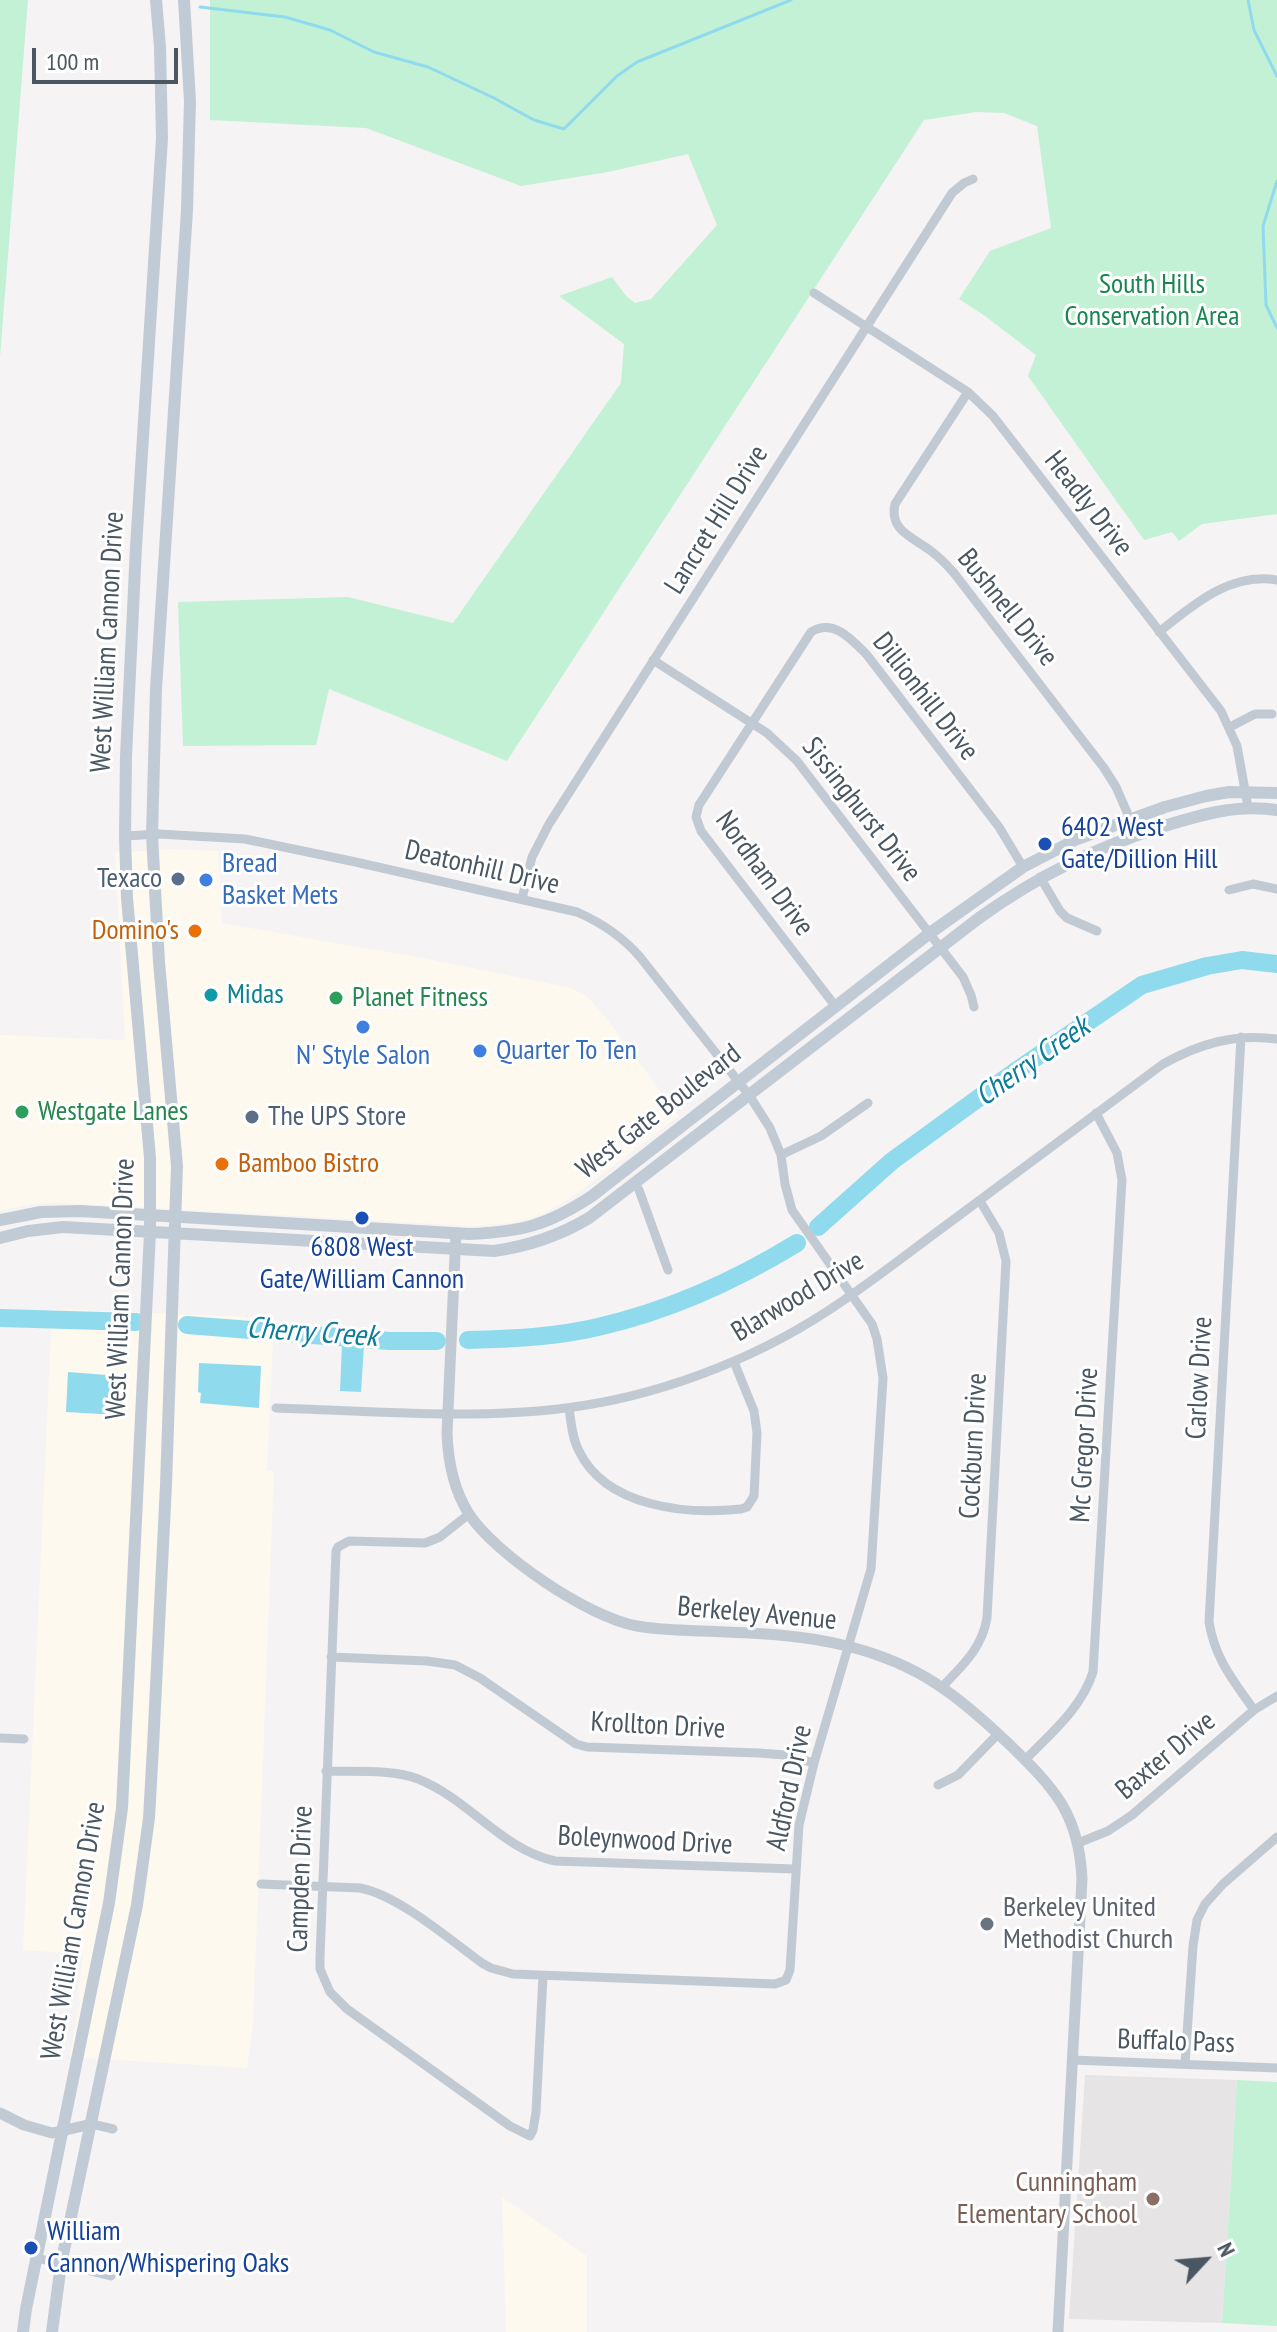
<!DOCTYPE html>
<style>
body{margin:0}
#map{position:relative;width:1277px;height:2332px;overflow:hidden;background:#f5f3f3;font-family:"PT Sans Narrow",sans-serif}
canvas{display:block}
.north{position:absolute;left:1165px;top:2220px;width:80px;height:80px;-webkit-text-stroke:6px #fff;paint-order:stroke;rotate:64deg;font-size:22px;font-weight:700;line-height:32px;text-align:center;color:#4a5661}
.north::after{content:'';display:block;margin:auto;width:28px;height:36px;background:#4a5661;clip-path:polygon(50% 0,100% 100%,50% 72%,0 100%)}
.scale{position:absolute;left:32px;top:48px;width:146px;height:36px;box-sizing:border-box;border:4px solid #4a5661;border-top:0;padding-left:10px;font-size:24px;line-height:28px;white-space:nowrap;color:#4a5661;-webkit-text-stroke:6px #fff;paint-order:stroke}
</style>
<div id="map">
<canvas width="1277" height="2332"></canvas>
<div class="north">N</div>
<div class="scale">100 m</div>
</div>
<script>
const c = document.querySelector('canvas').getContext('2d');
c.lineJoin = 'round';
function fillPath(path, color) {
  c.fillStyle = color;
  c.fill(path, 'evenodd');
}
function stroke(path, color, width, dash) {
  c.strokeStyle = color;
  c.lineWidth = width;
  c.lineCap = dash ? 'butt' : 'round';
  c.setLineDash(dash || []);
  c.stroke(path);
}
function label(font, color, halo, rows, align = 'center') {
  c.font = font + ' "PT Sans Narrow",sans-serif';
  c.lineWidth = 6;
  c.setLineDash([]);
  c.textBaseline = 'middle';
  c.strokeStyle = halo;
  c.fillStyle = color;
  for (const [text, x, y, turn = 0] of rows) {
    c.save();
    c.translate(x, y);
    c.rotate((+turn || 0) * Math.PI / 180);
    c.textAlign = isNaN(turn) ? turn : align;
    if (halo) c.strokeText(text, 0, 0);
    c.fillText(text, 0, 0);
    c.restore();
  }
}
const commercial = new Path2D(`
 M 169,849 L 218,851 L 222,923 L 433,960 L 571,988 L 588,997 L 606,1018 L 679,1116 L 569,1199 L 541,1215 L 512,1223 L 470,1226 L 62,1203 L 32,1204 L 0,1211 L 0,1035 L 125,1040 L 115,853 Z
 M 52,1309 L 274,1318 L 267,1470 L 274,1471 L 253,2024 L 247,2068 L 69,2057 L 80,2003 L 78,1994 L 83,1954 L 23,1950 Z
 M 502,2197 L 587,2256 L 587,2332 L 506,2332 Z`);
const education = new Path2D(`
 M 1085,2075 L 1237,2080 L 1222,2323 L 1069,2319 Z`);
const green = new Path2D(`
 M 0,0 L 28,0 L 0,357 Z
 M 210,0 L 1277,0 L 1277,514 L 1202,524 L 1179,541 L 1172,532 L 1144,540 L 1028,376 L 1036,355 L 985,316 L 959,299 L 990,251 L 1051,228 L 1037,126 L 1004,113 L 976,112 L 924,120 L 507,761 L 329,689 L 316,745 L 183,746 L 178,602 L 348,597 L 453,623 L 621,383 L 624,344 L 559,296 L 612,277 L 626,296 L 635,303 L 651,299 L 717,225 L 688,154 L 608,172 L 521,186 L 366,128 L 210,120 Z
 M 1237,2080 L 1277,2082 L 1277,2326 L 1222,2323 Z`);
const water = new Path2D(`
 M 342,1344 L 364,1345 L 361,1392 L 340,1391 Z
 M 199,1363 L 261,1366 L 259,1408 L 200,1403 L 201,1393 L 198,1392 Z
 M 68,1372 L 120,1376 L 118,1415 L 66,1412 Z`);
const stream = new Path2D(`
 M 1248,0 L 1254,30 L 1277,76
 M 200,7 L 285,17 L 330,30 L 374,52 L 428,67 L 494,98 L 534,120 L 564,129 L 617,76 L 637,62 L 791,0
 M 1277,181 L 1263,226 L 1266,305 L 1277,328`);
const river = new Path2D(`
 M 818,1227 L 892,1161 L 1013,1073 L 1142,985 L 1207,966 L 1242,960 L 1277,964
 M 0,1318 L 136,1322
 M 187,1325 L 389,1341 L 437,1341
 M 468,1340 C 511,1339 556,1337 598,1327 C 668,1311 735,1281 797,1243`);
const minor = new Path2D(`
 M 814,293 L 968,392 L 993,416 L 1221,711 L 1237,746 L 1248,807
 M 968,392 L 895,504 C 889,531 913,537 931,551 C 939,557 947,565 954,573 L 1104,768 L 1116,787 L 1130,819
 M 1159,632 C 1193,605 1230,572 1277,580
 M 653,660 L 767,733 L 797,761 L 963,977 L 971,995 L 974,1007
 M 1230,727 L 1255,714 L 1272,714
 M 125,836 L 159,834 L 245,839 L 351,861 L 577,912 C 602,923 622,936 640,957 L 749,1095 L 770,1128 L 781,1155 L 785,1184 L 792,1210 L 872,1324 L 877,1339 L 883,1378 L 871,1569 L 814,1763 L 799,1825 L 790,1970 L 786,1980 L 775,1984 L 513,1974 L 491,1968 L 482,1963 C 449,1939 398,1895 360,1888 L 261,1884
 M 1040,877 L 1060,911 L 1067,918 L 1097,931
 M 1229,890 L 1253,884 L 1277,889
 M 522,899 L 532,857 L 549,824 L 952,193 L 964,183 L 973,179
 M 836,1007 L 701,831 L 696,817 L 699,805 L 811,632 C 834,618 852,640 867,655 L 999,827 L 1023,867
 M 1241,1037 L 1209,1622 C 1215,1659 1233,1680 1254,1710
 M 781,1155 L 821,1136 L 868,1103
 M 635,1184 L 639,1190 L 668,1270
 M 276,1408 C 372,1411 471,1420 566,1408 C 655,1397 751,1361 826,1312 C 868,1285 908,1253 949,1223 C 1020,1171 1091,1117 1163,1064 C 1199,1044 1235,1033 1277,1039
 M 569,1408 C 571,1422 572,1438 579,1451 C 606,1507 686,1515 741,1509 L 747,1507 L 754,1496 L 757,1433 L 754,1411 L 734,1362
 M 469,1514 L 440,1537 L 425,1543 L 349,1541 L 338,1547 L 336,1551 L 320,1957 L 320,1969 L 330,1992 L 347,2009 L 510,2126 L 530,2136 L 533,2130 L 536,2112 L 543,1976
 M 331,1657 L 427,1661 L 455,1665 L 480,1678 L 576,1744 L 587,1747 L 759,1753 L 785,1755 L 814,1763
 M 943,1686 C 963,1665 982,1648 987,1618 L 1006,1261 L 999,1233 L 980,1201
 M 0,1738 L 24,1739
 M 1025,1760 C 1051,1733 1081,1709 1093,1672 L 1122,1180 L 1117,1153 L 1096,1113
 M 326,1771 C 353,1772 393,1769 418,1779 C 469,1799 501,1849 555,1861 L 795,1869
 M 938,1785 L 958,1775 L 998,1734
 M 1078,1843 L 1108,1831 L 1132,1815 L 1254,1710 L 1277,1696
 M 1072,2060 L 1277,2068
 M 1185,2064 L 1193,1946 L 1197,1920 L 1205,1904 L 1223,1884 L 1277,1837
 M 92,2124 L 113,2129
 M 37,2258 L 111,2276`);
const tertiary = new Path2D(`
 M 456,1233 L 447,1433 C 448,1461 453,1489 469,1514 C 495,1554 589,1618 637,1626 C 659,1630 681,1630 703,1631 C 752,1633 800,1634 847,1646 C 919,1664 958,1695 1010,1745 C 1055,1789 1079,1814 1082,1879 L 1058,2332
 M 0,2113 L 24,2125 L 52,2133 L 92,2124`);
const secondary = new Path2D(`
 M 0,1220 L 41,1212 L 80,1211 L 469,1234 C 522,1232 548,1225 592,1196 L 930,933 L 1023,867 L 1077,839 L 1165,807 L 1206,796 L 1229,792 L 1277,793
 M 0,1238 L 28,1231 L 63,1227 L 494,1251 C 529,1246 559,1236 589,1218 L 979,918 C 1038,876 1092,849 1161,827 C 1200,815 1236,804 1277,810
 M 23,2332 L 26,2309 L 109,1903 L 122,1808 L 150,1232 L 150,1158 L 127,898 L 125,836 L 126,756 L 136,547 L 162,138 L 160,47 L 156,0
 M 52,2332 L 61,2264 L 137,1905 L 149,1818 L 153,1747 L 166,1485 L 177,1166 L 159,962 L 152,835 L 156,689 L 187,210 L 190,101 L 184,0`);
const markers = [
 [1045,844,8,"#1a4fb4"],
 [178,879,8,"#5c6f8a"],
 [206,880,8,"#3f7fe0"],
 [195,931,8,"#e8710a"],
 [211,995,8,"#0f9aa8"],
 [336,998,8,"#2e9e5b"],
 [363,1027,8,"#3f7fe0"],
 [480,1051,8,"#3f7fe0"],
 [22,1112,8,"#2e9e5b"],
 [252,1117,8,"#5c6f8a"],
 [222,1164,8,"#e8710a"],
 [362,1218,8,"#1a4fb4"],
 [987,1924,8,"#6b7280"],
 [1153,2199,8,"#8d6e63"],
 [31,2248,8,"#1a4fb4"]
];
const parkNames = [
 ["South Hills",1152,285],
 ["Conservation Area",1152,317]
];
const streetNames = [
 ["Headly Drive",1088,504,52],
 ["Lancret Hill Drive",717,520,-58],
 ["Bushnell Drive",1007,608,51],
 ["West William Cannon Drive",108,642,-87],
 ["Dillionhill Drive",925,697,52],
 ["Sissinghurst Drive",861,810,52],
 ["Deatonhill Drive",482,868,13],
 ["Nordham Drive",764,874,54],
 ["West Gate Boulevard",659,1112,-38],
 ["West William Cannon Drive",121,1289,-88],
 ["Blarwood Drive",798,1297,-31],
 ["Carlow Drive",1200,1378,-87],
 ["Mc Gregor Drive",1085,1445,-87],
 ["Cockburn Drive",974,1446,-87],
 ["Berkeley Avenue",757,1614,5],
 ["Krollton Drive",658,1726,3],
 ["Baxter Drive",1166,1756,-40],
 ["Aldford Drive",790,1788,-78],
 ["Boleynwood Drive",645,1841,3],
 ["Campden Drive",301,1879,-88],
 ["West William Cannon Drive",74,1931,-80],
 ["Buffalo Pass",1176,2042,2]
];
const transitNames = [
 ["6402 West",1061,828],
 ["Gate/Dillion Hill",1061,860],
 ["6808 West",362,1248,"center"],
 ["Gate/William Cannon",362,1280,"center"],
 ["William",47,2232],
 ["Cannon/Whispering Oaks",47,2264]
];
const shopNames = [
 ["Bread",222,864],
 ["Basket Mets",222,896],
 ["Quarter To Ten",496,1051],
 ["N' Style Salon",363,1056,"center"]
];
const serviceNames = [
 ["Texaco",162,879],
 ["The UPS Store",268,1117,"left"]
];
const foodNames = [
 ["Domino's",179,931],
 ["Bamboo Bistro",238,1164,"left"]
];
const cultureNames = [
 ["Midas",227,995]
];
const leisureNames = [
 ["Planet Fitness",352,998],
 ["Westgate Lanes",38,1112]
];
const worshipNames = [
 ["Berkeley United",1003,1908],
 ["Methodist Church",1003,1940]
];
const educationNames = [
 ["Cunningham",1137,2183],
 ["Elementary School",1137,2215]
];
const waterNames = [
 ["Cherry Creek",1033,1062,-35],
 ["Cherry Creek",312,1333,4]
];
fillPath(commercial, '#fdf9ef');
fillPath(education, '#e6e4e5');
fillPath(green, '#c3f1d5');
fillPath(water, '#90daee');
stroke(stream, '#90daee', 3);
stroke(river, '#90daee', 18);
stroke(minor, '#c1cad2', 9);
stroke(tertiary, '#c1cad2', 11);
stroke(secondary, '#c1cbd6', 12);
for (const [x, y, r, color] of markers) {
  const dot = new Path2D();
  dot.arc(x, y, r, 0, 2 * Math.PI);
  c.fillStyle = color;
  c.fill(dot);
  stroke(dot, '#fff', 3);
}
label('28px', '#17864f', '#fff', parkNames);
label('28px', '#4a5661', '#fff', streetNames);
label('28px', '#164399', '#fff', transitNames, 'left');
label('28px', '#366cbe', '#fff', shopNames, 'left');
label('28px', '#4e5e75', '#fff', serviceNames, 'right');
label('28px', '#c56008', '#fff', foodNames, 'right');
label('28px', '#0d838f', '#fff', cultureNames, 'left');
label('28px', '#27864d', '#fff', leisureNames, 'left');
label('28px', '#5b616d', '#fff', worshipNames, 'left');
label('28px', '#785e54', '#fff', educationNames, 'right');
label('italic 30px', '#0c7c9b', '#fff', waterNames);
</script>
